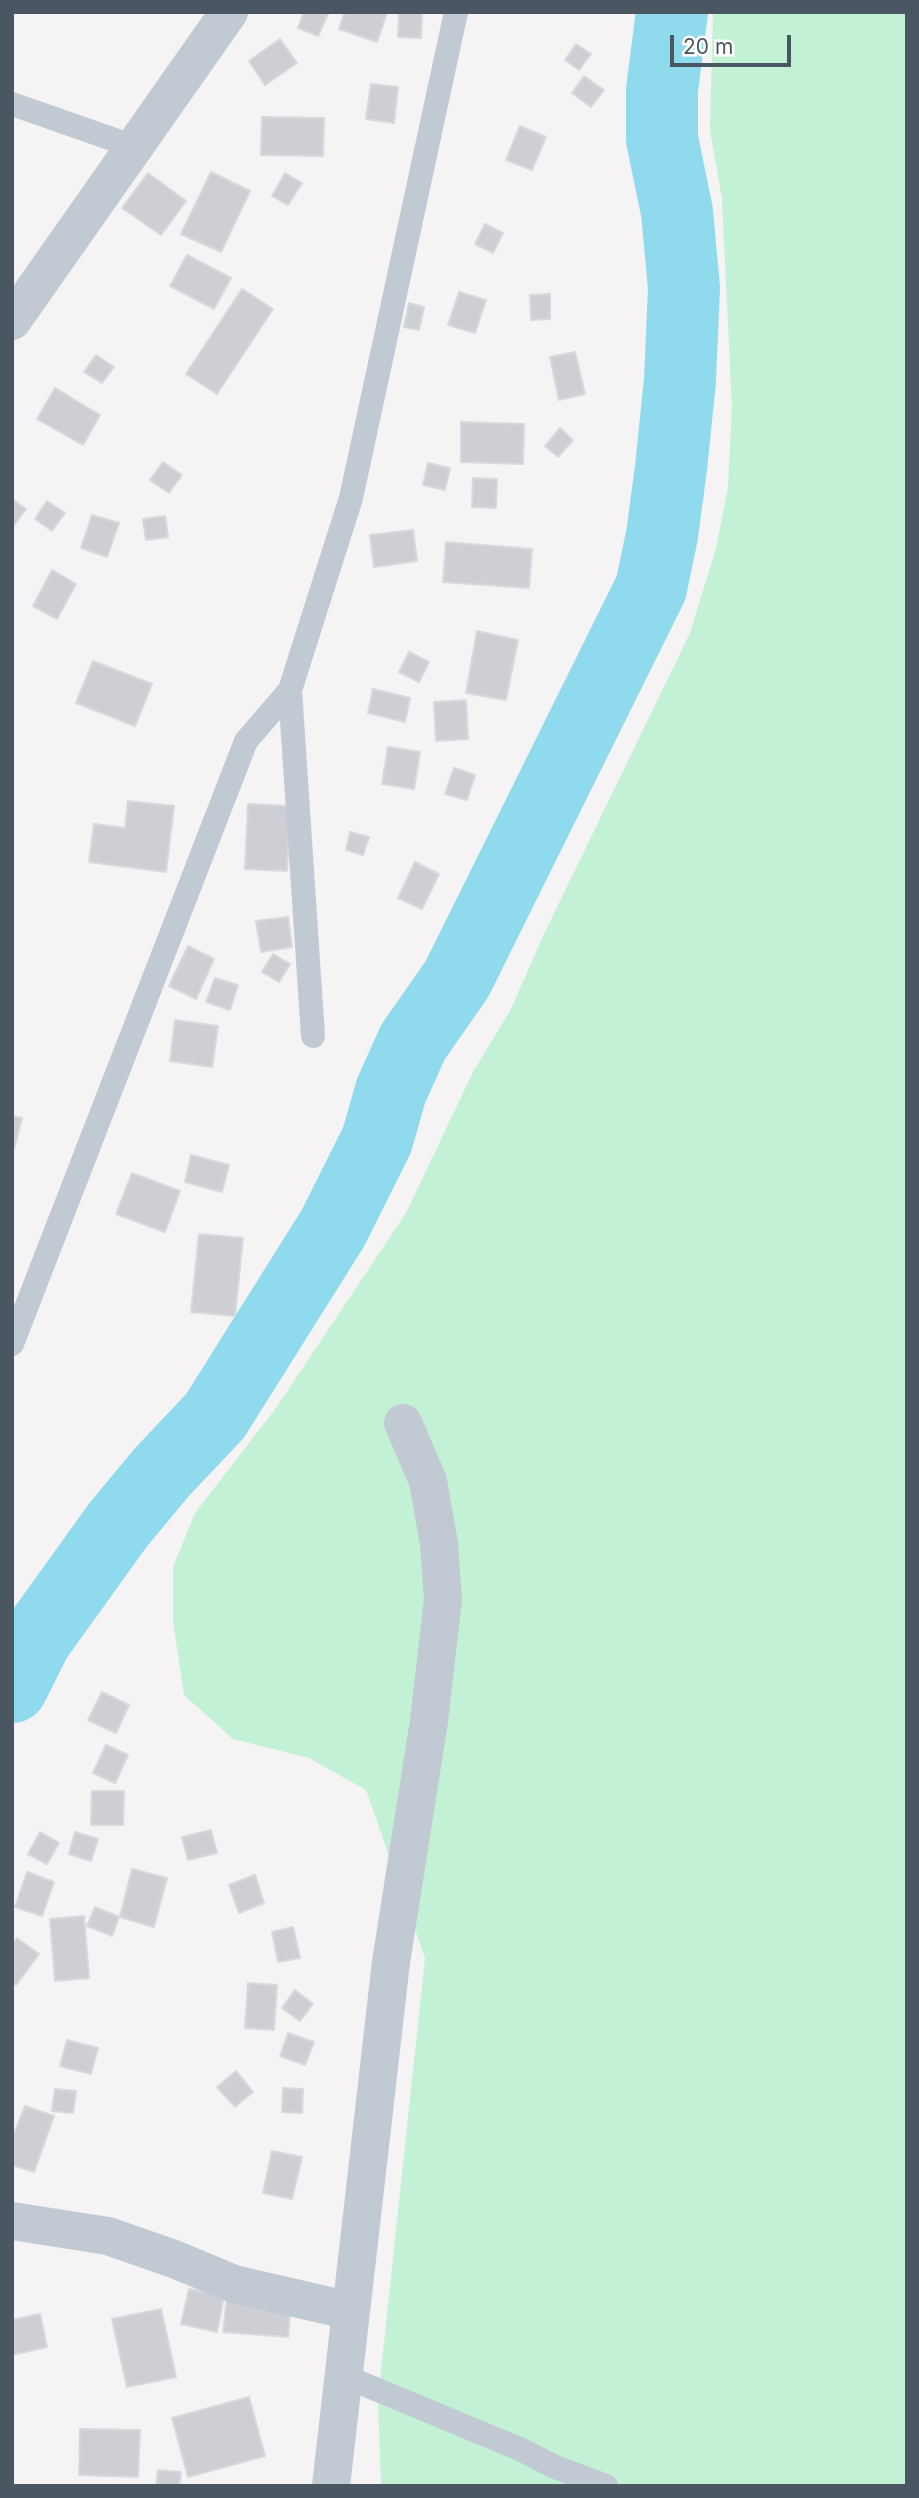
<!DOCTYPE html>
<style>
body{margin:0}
#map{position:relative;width:919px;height:2498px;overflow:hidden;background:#f5f3f3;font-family:Inter,sans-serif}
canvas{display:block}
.frame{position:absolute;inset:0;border:14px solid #4a5661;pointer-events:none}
.scale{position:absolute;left:670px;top:35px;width:121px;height:32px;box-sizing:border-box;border:4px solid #4a5661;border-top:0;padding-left:9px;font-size:21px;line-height:24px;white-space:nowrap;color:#4a5661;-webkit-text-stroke:5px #fff;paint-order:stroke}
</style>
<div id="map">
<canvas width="919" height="2498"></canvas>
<div class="frame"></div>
<div class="scale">20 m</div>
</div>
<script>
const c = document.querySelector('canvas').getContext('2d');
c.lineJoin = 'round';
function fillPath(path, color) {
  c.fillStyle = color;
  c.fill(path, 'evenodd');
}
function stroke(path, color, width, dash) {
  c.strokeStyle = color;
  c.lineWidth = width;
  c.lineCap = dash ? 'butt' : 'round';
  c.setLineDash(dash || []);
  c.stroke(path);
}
const green = new Path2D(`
 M 713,12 L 907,12 L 907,2486 L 381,2486 L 378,2399 L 425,1958 L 366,1790 L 309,1758 L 233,1739 L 184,1695 L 173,1621 L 173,1567 L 195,1513 L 276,1408 L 406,1213 L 473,1072 L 511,1009 L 544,934 L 690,633 L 716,548 L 728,487 L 732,408 L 722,199 L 710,131 Z`);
const river = new Path2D(`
 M 12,1687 L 36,1639 L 118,1525 L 162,1472 L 215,1416 L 333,1228 L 377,1140 L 391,1091 L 413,1042 L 457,979 L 651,588 L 662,535 L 671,468 L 680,380 L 684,288 L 677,212 L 662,139 L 662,90 L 672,12`);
const building = new Path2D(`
 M 304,12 L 329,12 L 318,36 L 298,28 Z
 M 345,12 L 387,13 L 377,42 L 339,29 Z
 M 399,12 L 422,13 L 421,38 L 398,37 Z
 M 280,39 L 297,63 L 265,85 L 249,61 Z
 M 576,44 L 591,54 L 579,70 L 565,60 Z
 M 584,76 L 604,90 L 591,107 L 572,93 Z
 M 371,84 L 398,87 L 394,123 L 366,119 Z
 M 262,117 L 324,118 L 323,156 L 261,155 Z
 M 520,126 L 546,137 L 532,170 L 506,160 Z
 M 211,172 L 250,191 L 221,252 L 181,234 Z
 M 148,173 L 186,201 L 161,235 L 122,208 Z
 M 285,173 L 302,183 L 288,205 L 272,196 Z
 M 485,224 L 503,233 L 493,253 L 475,244 Z
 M 187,255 L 231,278 L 214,309 L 170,286 Z
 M 242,289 L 273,309 L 217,394 L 186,374 Z
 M 459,292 L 486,300 L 475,333 L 448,325 Z
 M 550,294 L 550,319 L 531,320 L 530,295 Z
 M 409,303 L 424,307 L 419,330 L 404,327 Z
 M 575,352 L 585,394 L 559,400 L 550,357 Z
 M 96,355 L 114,367 L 102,383 L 84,372 Z
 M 55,388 L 100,415 L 83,445 L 37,419 Z
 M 461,422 L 524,424 L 523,464 L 461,462 Z
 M 560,428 L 573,440 L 558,457 L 545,446 Z
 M 163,462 L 182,475 L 169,493 L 150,480 Z
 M 428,463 L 450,468 L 445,490 L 423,485 Z
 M 473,478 L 497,479 L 496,508 L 472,507 Z
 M 12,499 L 26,509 L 12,528 Z
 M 47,501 L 65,513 L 52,531 L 35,519 Z
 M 92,515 L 119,523 L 107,557 L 81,548 Z
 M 165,516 L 168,537 L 146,540 L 143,519 Z
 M 413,530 L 417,561 L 374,567 L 370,535 Z
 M 446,542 L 532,549 L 529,588 L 443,582 Z
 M 52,570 L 76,584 L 57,619 L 33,606 Z
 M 477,631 L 518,640 L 506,700 L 466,693 Z
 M 409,652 L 429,662 L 419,682 L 399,672 Z
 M 93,661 L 152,684 L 135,726 L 76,703 Z
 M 373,689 L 410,698 L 405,722 L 368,713 Z
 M 466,700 L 468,739 L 436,741 L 434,702 Z
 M 388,747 L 420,752 L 414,789 L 382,784 Z
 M 454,768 L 475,775 L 467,800 L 445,794 Z
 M 128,801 L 174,806 L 166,872 L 89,862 L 94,824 L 125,828 Z
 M 248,804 L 290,806 L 287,871 L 245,869 Z
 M 350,832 L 369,837 L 363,855 L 346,850 Z
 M 415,862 L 439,874 L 422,909 L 398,898 Z
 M 288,917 L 292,947 L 261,952 L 256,921 Z
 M 188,946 L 214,959 L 196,999 L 169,986 Z
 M 273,954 L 290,964 L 279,982 L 262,972 Z
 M 215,978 L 238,985 L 230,1010 L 206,1002 Z
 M 175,1020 L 218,1026 L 212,1067 L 170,1061 Z
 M 12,1116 L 22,1118 L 14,1149 L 12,1148 Z
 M 191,1155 L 229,1165 L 222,1192 L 185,1182 Z
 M 132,1173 L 180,1191 L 165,1232 L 116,1214 Z
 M 199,1234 L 243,1238 L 235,1316 L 191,1312 Z
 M 102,1692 L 129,1705 L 116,1733 L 88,1720 Z
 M 106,1745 L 128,1755 L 115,1783 L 93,1773 Z
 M 92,1791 L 124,1791 L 123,1825 L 91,1825 Z
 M 211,1830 L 217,1853 L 188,1860 L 182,1837 Z
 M 40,1832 L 59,1843 L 47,1864 L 28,1854 Z
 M 75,1832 L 98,1839 L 91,1861 L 69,1854 Z
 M 132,1869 L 167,1878 L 154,1927 L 120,1917 Z
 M 27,1872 L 54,1882 L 42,1916 L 15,1907 Z
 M 255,1875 L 264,1903 L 239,1913 L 229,1885 Z
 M 95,1907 L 119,1917 L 112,1936 L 87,1926 Z
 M 84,1916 L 89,1978 L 55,1981 L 50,1919 Z
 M 293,1927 L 300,1958 L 278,1962 L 272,1932 Z
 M 17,1938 L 39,1954 L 16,1985 L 12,1982 L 12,1944 Z
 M 248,1983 L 277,1985 L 274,2030 L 245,2028 Z
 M 295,1990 L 313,2004 L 300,2021 L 282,2008 Z
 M 288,2033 L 314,2042 L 305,2065 L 280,2056 Z
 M 67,2040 L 98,2048 L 91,2074 L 60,2066 Z
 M 236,2071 L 253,2092 L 235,2107 L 217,2087 Z
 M 283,2088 L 303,2089 L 302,2113 L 282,2112 Z
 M 55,2089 L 76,2091 L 73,2113 L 52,2111 Z
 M 25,2106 L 54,2116 L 34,2172 L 12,2165 L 12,2139 Z
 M 272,2151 L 302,2157 L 292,2199 L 263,2193 Z
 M 189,2289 L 224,2296 L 217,2332 L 181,2324 Z
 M 227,2298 L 291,2303 L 288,2337 L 223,2332 Z
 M 161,2309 L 176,2377 L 127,2387 L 112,2319 Z
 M 40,2314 L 47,2347 L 12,2355 L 12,2320 Z
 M 249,2397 L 265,2456 L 188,2477 L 172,2418 Z
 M 80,2429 L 140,2430 L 138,2477 L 79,2475 Z
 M 158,2470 L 181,2472 L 179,2486 L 156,2486 Z`);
const service = new Path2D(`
 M 12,104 L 135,147
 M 313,1036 L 290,690 L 351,498 L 456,12
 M 12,1344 L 246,741 L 290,690
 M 344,2376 L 522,2450 L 555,2467 L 606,2486`);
const minor = new Path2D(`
 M 12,321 L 229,12
 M 12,2221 L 108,2236 L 174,2259 L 234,2284 L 351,2311
 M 331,2486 L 391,1962 L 429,1721 L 443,1599 L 439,1544 L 428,1481 L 403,1423`);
fillPath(green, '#c3f1d5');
stroke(river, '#90daee', 72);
fillPath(building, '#cdcfd5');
stroke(building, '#d7d9de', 2);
stroke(service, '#c1cad2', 24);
stroke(minor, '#c1cad2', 38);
</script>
